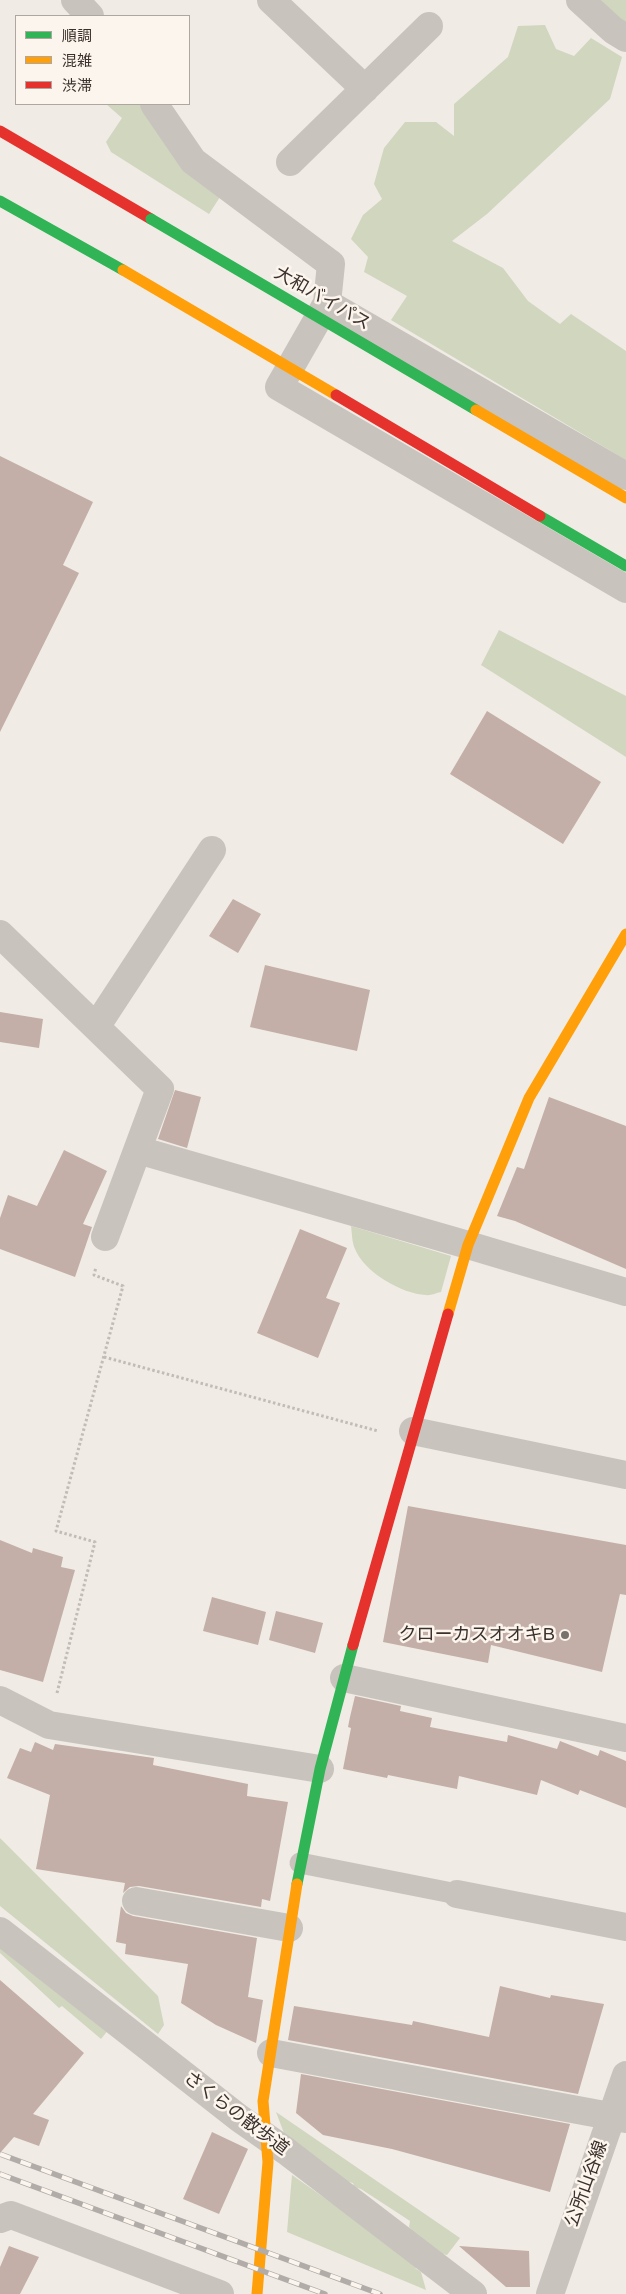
<!DOCTYPE html>
<meta charset="utf-8">
<style>
body{margin:0}
#map{position:relative;width:626px;height:2294px;overflow:hidden;background:#f0ebe5;font-family:"Varela Round","Noto Sans JP",sans-serif}
canvas{display:block}
.legend{position:absolute;left:15px;top:15px;width:175px;height:90px;box-sizing:border-box;background:#fbf5ee;border:1px solid #aea6a0;margin:0;padding:6px 9px;list-style:none;font-size:15px;color:#3b302b}
.legend li{display:flex;align-items:center;gap:10px;height:25px}
.legend b{width:25px;border:1px solid #aea6a0}
</style>
<div id="map">
<canvas width="626" height="2294"></canvas>
<ul class="legend">
<li><b style="height:6px;background:#30b455"></b>順調</li>
<li><b style="height:6px;background:#ff9f0a"></b>混雑</li>
<li><b style="height:6px;background:#e5322d"></b>渋滞</li>
</ul>
</div>
<script>
const c = document.querySelector('canvas').getContext('2d');
c.lineJoin = 'round';
function fillPath(path, color) {
  c.fillStyle = color;
  c.fill(path, 'evenodd');
}
function stroke(path, color, width, dash) {
  c.strokeStyle = color;
  c.lineWidth = width;
  c.lineCap = dash ? 'butt' : 'round';
  c.setLineDash(dash || []);
  c.stroke(path);
}
function label(font, color, halo, rows, align = 'center') {
  c.font = font + ' "Varela Round","Noto Sans JP",sans-serif';
  c.lineWidth = 5;
  c.setLineDash([]);
  c.textBaseline = 'middle';
  c.strokeStyle = halo;
  c.fillStyle = color;
  for (const [text, x, y, turn = 0] of rows) {
    c.save();
    c.translate(x, y);
    c.rotate((+turn || 0) * Math.PI / 180);
    c.textAlign = isNaN(turn) ? turn : align;
    if (halo) c.strokeText(text, 0, 0);
    c.fillText(text, 0, 0);
    c.restore();
  }
}
const green = new Path2D(`
 M 572,0 L 626,0 L 626,31 Z
 M 545,25 L 556,49 L 574,56 L 591,38 L 622,57 L 610,99 L 487,214 L 452,241 L 503,268 L 528,301 L 560,324 L 571,314 L 626,351 L 626,460 L 391,320 L 407,296 L 364,272 L 368,257 L 351,239 L 363,215 L 382,199 L 374,184 L 384,148 L 405,122 L 436,122 L 454,136 L 454,104 L 508,57 L 518,26 Z
 M 106,104 L 144,104 L 220,197 L 209,214 L 111,152 L 106,142 L 122,118 Z
 M 499,630 L 626,696 L 626,757 L 481,665 Z
 M 351,1226 L 451,1256 L 441,1292 C 436,1293 430,1296 426,1295 C 402,1294 364,1272 355,1249 C 352,1243 352,1233 351,1226 Z
 M 0,1838 L 158,1996 L 164,2025 L 158,2034 L 0,1906 Z
 M 0,1937 L 109,2029 L 101,2039 L 62,2006 L 59,2008 L 0,1953 Z
 M 276,2112 L 460,2238 L 447,2255 C 427,2252 421,2241 409,2227 L 410,2221 L 407,2219 L 361,2189 L 354,2187 L 353,2183 L 345,2181 L 332,2172 L 331,2168 L 284,2133 Z
 M 292,2175 L 423,2267 L 415,2268 L 421,2272 L 426,2290 L 287,2232 Z`);
const building = new Path2D(`
 M 0,456 L 93,502 L 63,565 L 79,573 L 0,732 Z
 M 487,711 L 601,782 L 563,844 L 450,774 Z
 M 233,899 L 261,914 L 238,953 L 209,936 Z
 M 265,965 L 370,990 L 357,1051 L 250,1027 Z
 M 0,1012 L 43,1019 L 39,1048 L 0,1042 Z
 M 175,1090 L 201,1097 L 187,1148 L 158,1139 Z
 M 549,1097 L 626,1126 L 626,1269 L 515,1221 L 497,1216 L 517,1167 L 524,1169 Z
 M 64,1150 L 107,1171 L 83,1224 L 92,1227 L 75,1277 L 0,1249 L 0,1218 L 8,1195 L 37,1206 Z
 M 300,1229 L 347,1248 L 326,1298 L 340,1303 L 318,1358 L 257,1333 Z
 M 408,1506 L 626,1545 L 626,1595 L 620,1594 L 602,1672 L 491,1645 L 488,1663 L 383,1642 Z
 M 0,1540 L 32,1553 L 33,1548 L 63,1557 L 61,1567 L 75,1570 L 43,1682 L 0,1670 Z
 M 212,1597 L 266,1612 L 258,1645 L 203,1631 Z
 M 276,1611 L 323,1623 L 315,1653 L 269,1640 Z
 M 355,1696 L 401,1706 L 400,1711 L 432,1718 L 430,1727 L 507,1742 L 508,1735 L 557,1749 L 560,1741 L 598,1756 L 600,1750 L 626,1761 L 626,1808 L 580,1790 L 578,1795 L 541,1780 L 537,1795 L 459,1776 L 457,1789 L 388,1775 L 387,1778 L 343,1769 L 351,1728 L 348,1727 L 350,1717 Z
 M 35,1742 L 53,1750 L 55,1744 L 154,1758 L 153,1765 L 248,1784 L 247,1796 L 288,1802 L 270,1901 L 262,1899 L 261,1907 L 139,1886 L 130,1887 L 123,1893 L 125,1883 L 36,1869 L 50,1795 L 7,1778 L 20,1748 L 31,1752 Z
 M 121,1906 L 126,1913 L 133,1916 L 257,1938 L 248,1997 L 263,2000 L 256,2043 L 216,2025 L 181,2003 L 188,1964 L 125,1954 L 126,1944 L 116,1942 Z
 M 0,1980 L 84,2053 L 33,2114 L 49,2120 L 39,2146 L 14,2137 L 0,2153 Z
 M 500,1986 L 550,1998 L 551,1995 L 604,2004 L 578,2094 L 288,2040 L 294,2006 L 412,2025 L 413,2021 L 489,2037 Z
 M 301,2074 L 570,2124 L 550,2192 L 392,2149 L 323,2135 L 296,2113 Z
 M 212,2132 L 248,2149 L 219,2214 L 183,2199 Z
 M 9,2246 L 39,2257 L 20,2294 L 0,2294 L 0,2267 Z
 M 459,2246 L 529,2251 L 530,2287 L 506,2287 Z`);
const path = new Path2D(`
 M 104,1357 L 378,1431
 M 57,1693 L 95,1542 L 56,1531 L 123,1286 L 94,1275 L 96,1267`);
const lane = new Path2D(`
 M 300,1863 L 457,1894`);
const street = new Path2D(`
 M 75,0 L 90,16
 M 271,0 L 365,89
 M 580,0 L 613,30 L 626,38
 M 154,104 L 193,161 L 331,264 L 327,303 L 279,387 L 626,589
 M 290,162 L 429,26
 M 327,303 L 626,476
 M 0,934 L 160,1089 L 105,1237
 M 96,1027 L 212,850
 M 138,1150 L 468,1245 L 626,1292
 M 413,1431 L 626,1475
 M 344,1678 L 626,1738
 M 0,1700 L 49,1725 L 320,1769
 M 457,1894 L 626,1927
 M 136,1901 L 289,1928
 M 0,1931 L 239,2118 L 286,2151 L 473,2294
 M 271,2053 L 626,2119
 M 0,2219 L 11,2215 L 220,2294
 M 550,2294 L 626,2075`);
const fast = new Path2D(`
 M 0,201 L 123,270
 M 297,1884 L 320,1769 L 353,1645`);
const slow = new Path2D(`
 M 448,1314 L 468,1245 L 529,1098 L 626,934
 M 257,2294 L 268,2162 L 263,2101 L 297,1884`);
const jam = new Path2D(`
 M 0,131 L 151,219
 M 353,1645 L 448,1314`);
const rail = new Path2D(`
 M 0,2154 L 380,2294
 M 0,2174 L 325,2294`);
const fastBridge = new Path2D(`
 M 151,219 L 476,410
 M 540,516 L 626,566`);
const slowBridge = new Path2D(`
 M 123,270 L 336,395
 M 476,410 L 626,498`);
const jamBridge = new Path2D(`
 M 336,395 L 540,516`);
const markers = [
 [565,1635,5,"#7a716c"]
];
const streetNames = [
 ["大和バイパス",322,299,30],
 ["さくらの散歩道",236,2114,37],
 ["公所山谷線",587,2184,-70]
];
const poiNames = [
 ["クローカスオオキB",555,1635]
];
fillPath(green, '#d1d6bf');
fillPath(building, '#c3afa7');
stroke(path, '#c2bbb6', 3, [2.5, 2.5]);
stroke(lane, '#c9c3be', 21);
stroke(street, '#c9c3be', 28);
stroke(fast, '#30b455', 11);
stroke(slow, '#ff9f0a', 11);
stroke(jam, '#e5322d', 11);
stroke(rail, '#b1aca8', 5.5);
stroke(rail, '#fbf5ee', 4, [11]);
stroke(fastBridge, '#30b455', 11);
stroke(slowBridge, '#ff9f0a', 11);
stroke(jamBridge, '#e5322d', 11);
for (const [x, y, r, color] of markers) {
  const dot = new Path2D();
  dot.arc(x, y, r, 0, 2 * Math.PI);
  c.fillStyle = color;
  c.fill(dot);
  stroke(dot, '#fbf5ee', 2);
}
label('18px', '#3b302b', '#fbf5ee', streetNames);
label('18px', '#3b302b', '#fbf5ee', poiNames, 'right');
</script>
